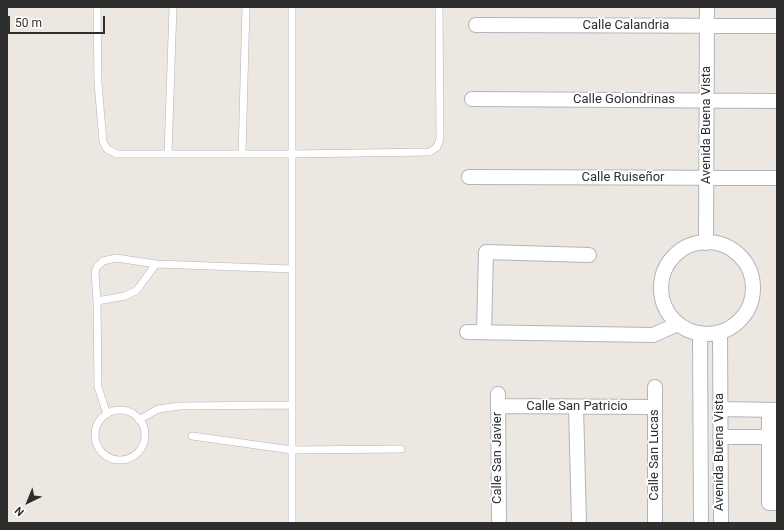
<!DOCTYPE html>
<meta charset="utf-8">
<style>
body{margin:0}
#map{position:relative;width:784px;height:530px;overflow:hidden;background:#ede7e2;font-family:Roboto,sans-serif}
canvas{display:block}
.frame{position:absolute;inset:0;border:8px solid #2e2e2e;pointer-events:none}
.north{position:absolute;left:8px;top:482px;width:40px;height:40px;-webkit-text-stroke:3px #fff;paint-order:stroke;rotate:223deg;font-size:11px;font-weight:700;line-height:16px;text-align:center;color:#2e2e2e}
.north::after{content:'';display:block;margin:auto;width:14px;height:18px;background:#2e2e2e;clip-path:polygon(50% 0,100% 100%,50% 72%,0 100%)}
.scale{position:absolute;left:8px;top:16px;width:97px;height:18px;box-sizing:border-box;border:2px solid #2e2e2e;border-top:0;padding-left:5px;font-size:12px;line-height:14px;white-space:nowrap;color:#2e2e2e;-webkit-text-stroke:3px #fff;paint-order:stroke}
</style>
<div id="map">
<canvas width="784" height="530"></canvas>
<div class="frame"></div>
<div class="north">N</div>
<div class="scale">50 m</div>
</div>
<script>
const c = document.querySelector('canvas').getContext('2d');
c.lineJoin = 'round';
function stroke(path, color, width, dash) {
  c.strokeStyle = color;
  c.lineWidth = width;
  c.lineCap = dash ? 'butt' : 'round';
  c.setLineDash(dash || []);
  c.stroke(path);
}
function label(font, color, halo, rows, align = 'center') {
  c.font = font + ' Roboto,sans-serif';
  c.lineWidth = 3.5;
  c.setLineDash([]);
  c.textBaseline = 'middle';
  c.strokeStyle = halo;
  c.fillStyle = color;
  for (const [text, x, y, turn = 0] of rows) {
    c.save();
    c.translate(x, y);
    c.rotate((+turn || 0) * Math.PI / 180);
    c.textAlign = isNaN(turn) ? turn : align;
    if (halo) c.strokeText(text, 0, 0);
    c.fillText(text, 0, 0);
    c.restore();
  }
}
const service = new Path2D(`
 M 97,7 L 98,83 L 103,142 L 107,149 L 117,154 L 292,154 L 430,152 L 437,147 L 440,139 L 439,7
 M 292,7 L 292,523
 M 168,154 L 173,7
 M 242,154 L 246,7
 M 97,301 L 125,296 L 137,290 L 156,264
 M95 435a25 25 0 1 1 50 0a25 25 0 1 1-50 0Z
 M 107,414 L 98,387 L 97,301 L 95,272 L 97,267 L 103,261 L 116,258 L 156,264 L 292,269
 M 139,420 L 158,409 L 180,406 L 292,405
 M 192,436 L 292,450 L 401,449`);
const minor = new Path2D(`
 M 476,25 L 777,26
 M 472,99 L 777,101
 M 469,177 L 777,178
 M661 288a46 46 0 1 1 92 0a46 46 0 1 1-92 0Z
 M 706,243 L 707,7
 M 467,332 L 653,335 L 678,324
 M 484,332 L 486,252 L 589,255
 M 720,332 L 721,523
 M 700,333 L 701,523
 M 498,394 L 499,523
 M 498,406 L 655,407
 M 576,407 L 579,523
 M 720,409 L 777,410
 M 769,410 L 769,503 L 777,503
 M 720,437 L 769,437
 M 655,523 L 655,387`);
const streetNames = [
 ["Calle Calandria",626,26],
 ["Calle Golondrinas",624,100],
 ["Avenida Buena Vista",707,125,-90],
 ["Calle Ruiseñor",623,178],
 ["Calle San Patricio",577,407],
 ["Avenida Buena Vista",720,452,-90],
 ["Calle San Lucas",655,455,-90],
 ["Calle San Javier",498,458,-90]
];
stroke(service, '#b2b4bc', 8);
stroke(minor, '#b2b4bc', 16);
stroke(service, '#fff', 7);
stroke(minor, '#fff', 14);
label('13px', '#2e2e2e', '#fff', streetNames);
</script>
